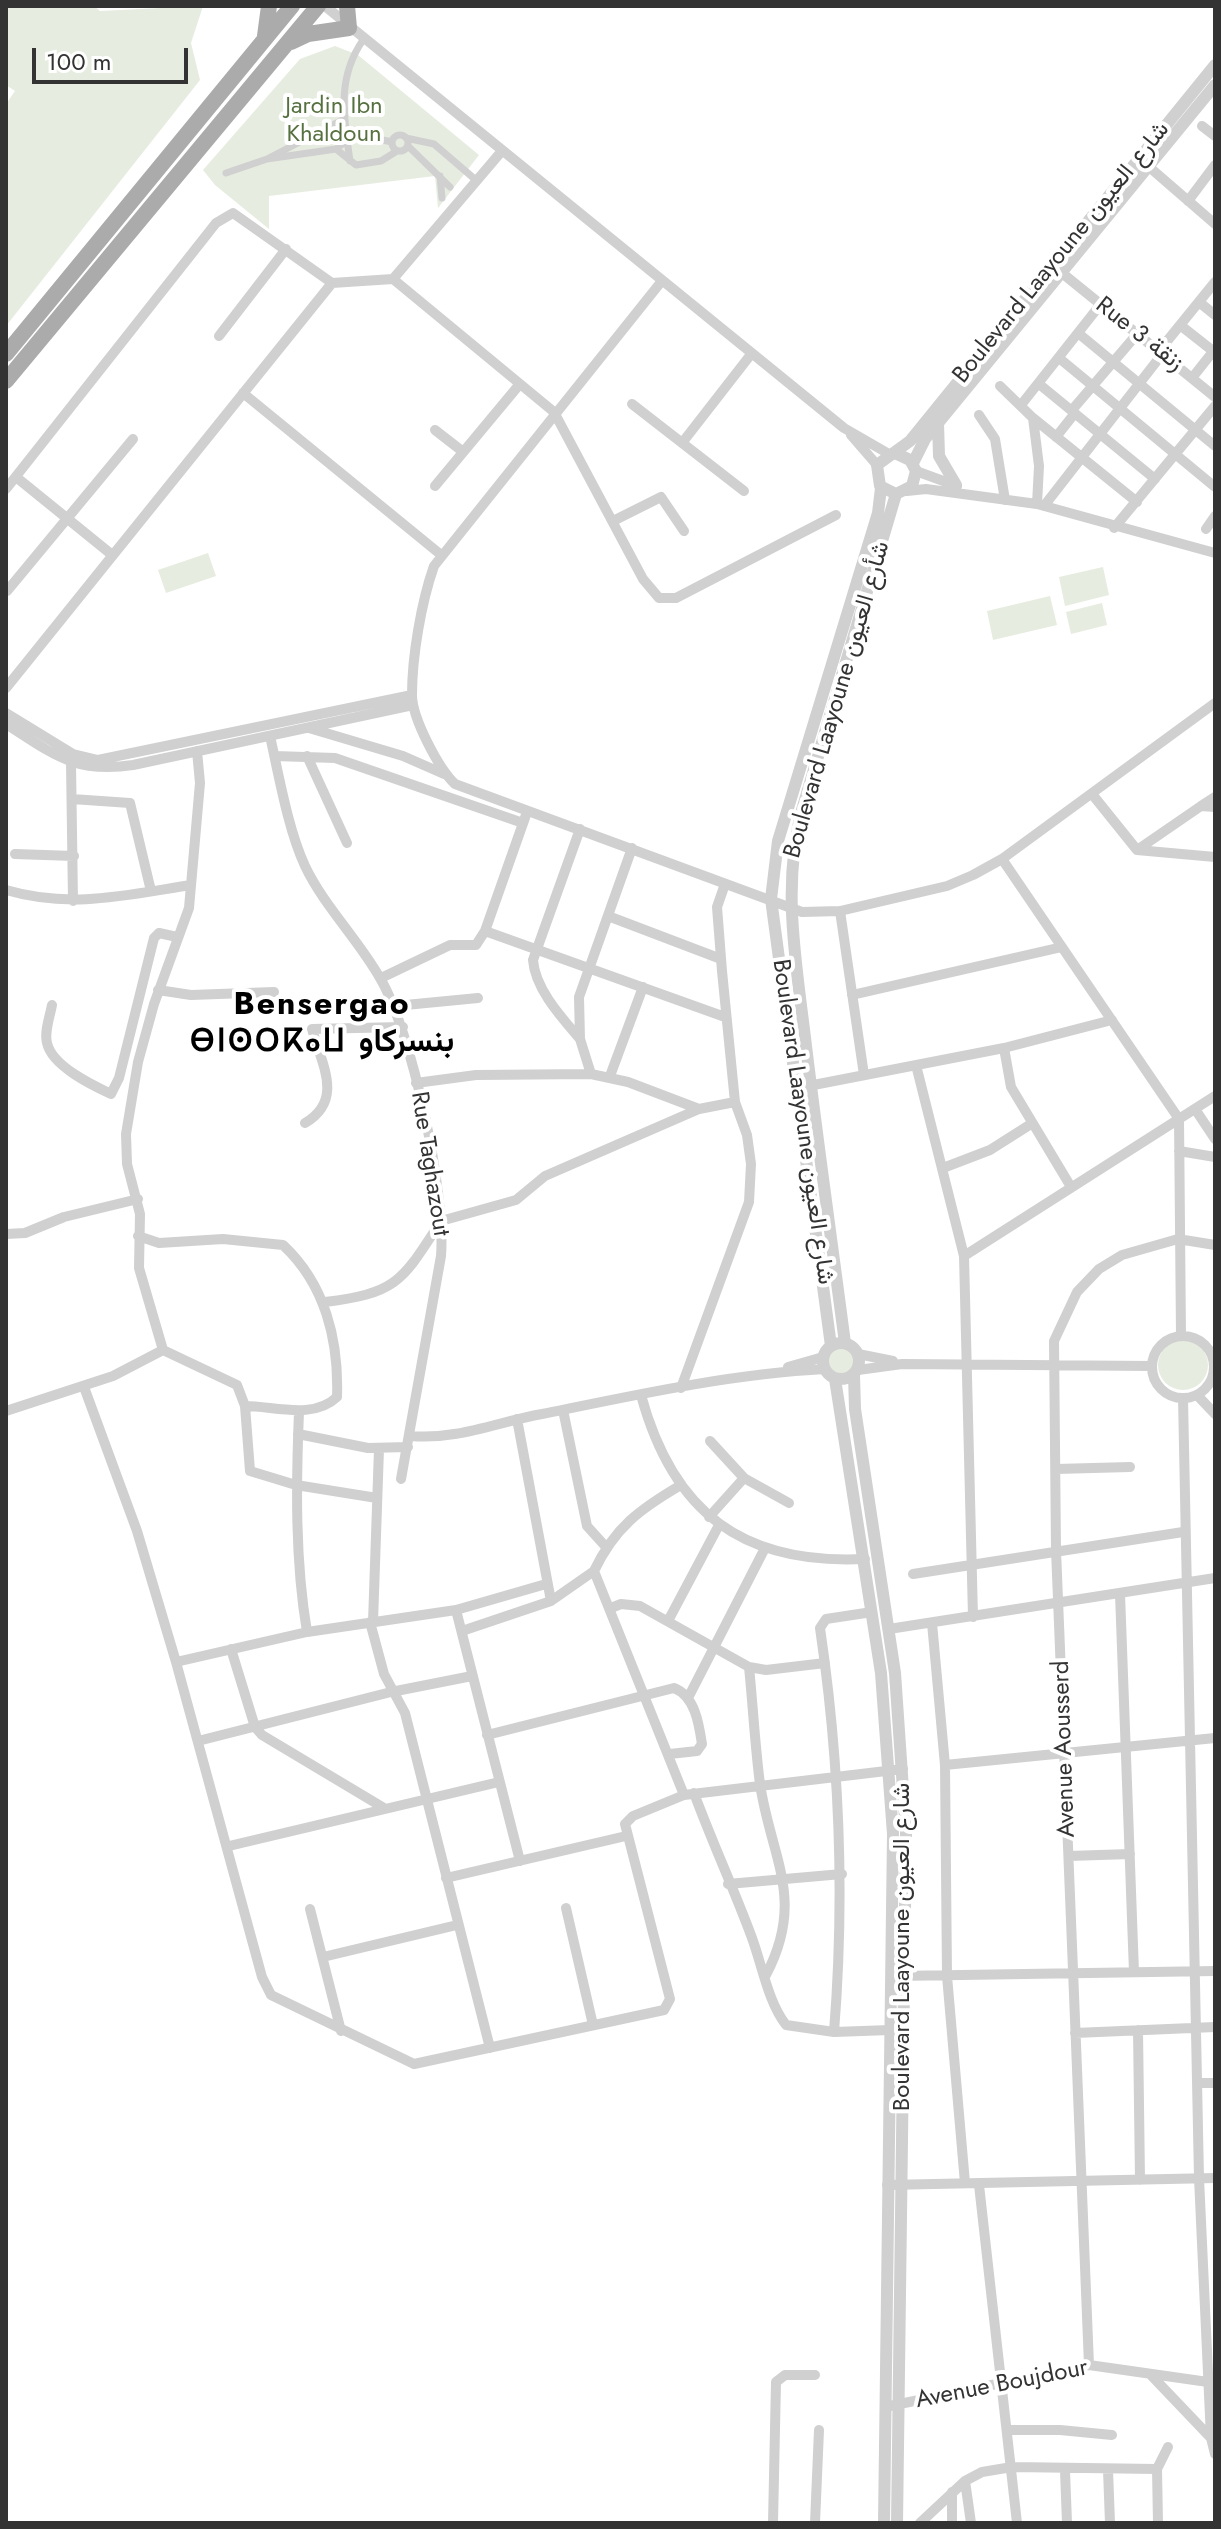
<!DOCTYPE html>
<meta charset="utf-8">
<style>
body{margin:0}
#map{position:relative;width:1221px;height:2529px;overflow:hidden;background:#fff;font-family:Jost,sans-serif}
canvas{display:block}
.frame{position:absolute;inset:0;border:8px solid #333;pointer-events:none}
.scale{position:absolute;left:32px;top:48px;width:156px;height:36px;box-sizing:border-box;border:4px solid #333;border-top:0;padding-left:10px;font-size:24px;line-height:28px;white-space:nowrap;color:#333;-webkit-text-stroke:6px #fff;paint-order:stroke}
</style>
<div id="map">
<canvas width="1221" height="2529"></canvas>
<div class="frame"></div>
<div class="scale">100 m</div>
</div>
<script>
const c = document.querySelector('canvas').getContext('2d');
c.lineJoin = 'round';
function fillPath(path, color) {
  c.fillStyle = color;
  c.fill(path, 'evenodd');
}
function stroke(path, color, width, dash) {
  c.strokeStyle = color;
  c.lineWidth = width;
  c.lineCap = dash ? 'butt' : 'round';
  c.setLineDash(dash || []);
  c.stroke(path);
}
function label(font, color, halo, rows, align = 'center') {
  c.font = font + ' Jost,Vazirmatn,"Noto Sans Tifinagh",sans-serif';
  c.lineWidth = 8;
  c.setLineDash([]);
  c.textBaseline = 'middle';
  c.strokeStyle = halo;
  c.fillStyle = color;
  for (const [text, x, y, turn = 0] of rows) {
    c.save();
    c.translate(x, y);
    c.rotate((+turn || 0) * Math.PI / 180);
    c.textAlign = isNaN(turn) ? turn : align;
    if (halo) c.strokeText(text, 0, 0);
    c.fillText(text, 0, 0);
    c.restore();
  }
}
const green = new Path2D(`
 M 6,6 L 94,6 L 100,11 L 203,6 L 191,43 L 200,80 L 6,326 L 6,104 L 15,91 L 6,85 Z
 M 335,46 L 358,55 L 479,155 L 438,208 L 435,176 L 269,196 L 269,229 L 215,185 L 203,170 L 300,59 Z
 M 208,553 L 216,576 L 166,593 L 158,570 Z
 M 1103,567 L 1109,595 L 1065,606 L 1059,577 Z
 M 1050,596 L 1057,625 L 993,640 L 987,611 Z
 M 1102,603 L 1107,625 L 1071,634 L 1066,612 Z
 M1158 1365a25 25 0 1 1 50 0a25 25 0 1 1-50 0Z
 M827 1360a15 15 0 1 1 30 0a15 15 0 1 1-30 0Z`);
const pedestrian = new Path2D(`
 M392 143a8 8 0 1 1 16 0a8 8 0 1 1-16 0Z
 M 406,138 L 434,144 L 477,181
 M 408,146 L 450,187
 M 336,149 L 356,165 L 381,161 L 397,151
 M 267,159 L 336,149 L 355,134 L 392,142
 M 350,161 C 344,117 336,79 363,40
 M 226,173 L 267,159 L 344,119
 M 440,176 L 442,198`);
const minor = new Path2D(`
 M 325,6 L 844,428 L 889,454
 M 1202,126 L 1215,136
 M 1148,166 L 1215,224
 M 1188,201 L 1215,165
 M 1062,273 L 1215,397
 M 393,279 L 501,152
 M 661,282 L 434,566 C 421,603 412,657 412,695 C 412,718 439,769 455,784 L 802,912 L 840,911 L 947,886 L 973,875 L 1002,859 L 1215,703
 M 1199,302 L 1215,315
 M 1180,325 L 1213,351
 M 1078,333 L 1215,446
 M 219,336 L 286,249
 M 1159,351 L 1215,282
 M 1059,358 L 1215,487
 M 1192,378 L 1215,349
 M 1039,384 L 1155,479
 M 1000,386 L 1033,418 L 1039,466 L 1037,504
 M 243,393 L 440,554
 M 632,404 L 744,491
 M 1021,405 L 1100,305
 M 1072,410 L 1138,333
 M 979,415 L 995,439 L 1005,500
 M 1033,418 L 1137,502
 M 435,430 L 462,451
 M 851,435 L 877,465
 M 1056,437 L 1075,413
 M 682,443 L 752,353
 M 916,471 L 957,486
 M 16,477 L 111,554
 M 435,486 L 519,385
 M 6,489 L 216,223 L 233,213 L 332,283 L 393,279 L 554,412 L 643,579 L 659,598 L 676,598 L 836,515
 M 907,491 L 926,489 L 1037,504 L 1215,553
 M 1044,506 L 1163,353
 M 613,521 L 661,497 L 684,531
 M 1114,528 L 1215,406
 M 1206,529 L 1215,516
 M 7,591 L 133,439
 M 6,688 L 332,283
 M 6,713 L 73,754 L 98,760 L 412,695
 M 6,724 C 53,754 75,774 133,765 L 413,705
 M 309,728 L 403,756 L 444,774
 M 270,736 C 279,776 288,829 305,866 C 324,906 358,939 380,978 C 412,1032 446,1193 441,1256 L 401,1479
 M 197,751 L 200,783 L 189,908 L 154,1004 L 138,1062 L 126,1134 L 127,1164 L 140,1214 L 139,1268 L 163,1350 L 237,1385 L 245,1406 L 250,1471 L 296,1485 L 377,1498
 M 275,756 L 335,758 L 523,823
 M 307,756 L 347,843
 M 71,763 L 73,901
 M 1092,794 L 1137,850 L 1215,857
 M 1215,797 L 1201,806 L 1215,807
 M 72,799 L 130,803 L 151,891
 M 527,812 L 485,931 L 725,1017
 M 580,829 L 533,960 C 535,989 562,1018 580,1039
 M 1137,850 L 1201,806
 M 15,854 L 74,856
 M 1002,859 L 1179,1119 L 1181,1335
 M 6,890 C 71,909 126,895 191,885
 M 840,911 L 864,1075
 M 608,916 L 721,959
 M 381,978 L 450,945 L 476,945 L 485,931
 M 158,990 L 191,995 L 274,992
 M 852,995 L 1062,947
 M 52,1005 C 50,1016 44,1032 47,1043 C 52,1066 92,1085 111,1094 L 119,1078 L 154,938 L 159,933 L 177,937
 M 395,1006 L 478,998
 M 1004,1048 L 1011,1087 L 1071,1187
 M 916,1065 L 964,1256 L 973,1617
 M 591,1074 L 580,1039 L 579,997 L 632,848
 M 610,1076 L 643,987
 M 416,1083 L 476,1075 L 591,1074 L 628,1082 L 699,1109 L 735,1102
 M 798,1088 L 1004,1048 L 1112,1020
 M 1195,1109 L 1215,1139
 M 305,1123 C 344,1100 322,1065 312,1029 L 403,1027
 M 1179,1151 L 1215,1157
 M 943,1168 L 990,1150 L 1031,1124
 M 6,1234 L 25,1233 L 64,1217 L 138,1199
 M 138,1236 L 159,1243 L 223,1239 L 283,1245 C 325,1284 339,1340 337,1397 C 313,1420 274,1406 245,1406
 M 964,1256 L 1215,1096
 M 325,1302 C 398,1293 402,1281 441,1221 L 516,1200 L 545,1176 L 699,1109
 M1152 1367a31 31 0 1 1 62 0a31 31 0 1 1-62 0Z
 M 858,1354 L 893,1361
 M 788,1367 L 823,1357
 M 858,1370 L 902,1364 L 1152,1366
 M 84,1387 L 137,1531 L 176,1662
 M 681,1388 L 749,1202 L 751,1164 L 747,1135 L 735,1102 L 722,971 L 717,907 L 725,884
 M 641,1395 C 673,1513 743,1565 865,1559
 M 1197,1395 L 1215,1414
 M 1183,1398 L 1199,2178 L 1211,2438
 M 563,1410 L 587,1526 L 606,1547
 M 6,1411 L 113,1376 L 163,1350
 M 299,1412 C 296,1485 295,1560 307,1632
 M 517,1419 L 551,1601
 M 298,1434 L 368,1448 L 408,1447
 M 411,1436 C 458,1440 497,1422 542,1414 C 635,1395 730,1374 825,1369
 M 710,1441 L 744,1478 L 789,1503
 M 1056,1469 L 1130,1467
 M 709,1517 L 744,1478
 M 594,1571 C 615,1527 640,1509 681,1485
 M 913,1574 L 1183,1532
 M 546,1584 L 456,1610 L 307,1632 L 176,1662 L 262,1977 L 271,1995 L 414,2064 L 664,2010 L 670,1999 L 625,1824 L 633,1816 L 684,1795
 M 1120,1594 L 1134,1972
 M 611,1608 L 621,1604 L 640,1606 L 749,1667 L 766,1670 L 825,1663
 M 456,1610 L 520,1861
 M 668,1621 L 719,1525
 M 370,1622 L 384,1674 L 405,1713 L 490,2048
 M 373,1622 L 379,1449
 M 932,1623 L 945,1765 L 947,1976 L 965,2183
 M 889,1629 L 1215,1578
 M 462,1631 L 551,1601 L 594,1571 L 684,1795 L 903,1769
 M 231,1649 L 255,1727 L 262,1735 L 384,1808
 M 749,1667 C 753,1706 755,1746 760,1784 C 771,1858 806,1899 766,1975
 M 688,1698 L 764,1550
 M 487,1735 L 674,1688 C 695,1696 699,1724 702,1744 L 697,1751 L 670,1754
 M 198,1741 L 391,1692 L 472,1676
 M 945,1765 L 1215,1738
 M 694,1793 C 712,1842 734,1889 752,1938 C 762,1965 768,2002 786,2025 L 834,2032 L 890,2030
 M 229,1846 L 499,1782
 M 1069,1856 L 1130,1854
 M 446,1878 L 626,1836
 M 728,1884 L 842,1874
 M 566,1908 L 593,2025
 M 310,1909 L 341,2031
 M 323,1957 L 457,1925
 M 897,1976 L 1215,1971
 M 1138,2030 L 1140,2180
 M 834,2032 C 845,1895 840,1764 820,1628 L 826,1619 L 872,1612
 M 1075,2033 L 1215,2027
 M 1198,2083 L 1215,2083
 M 887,2185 L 1215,2178
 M 979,2185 L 1017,2523
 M 1089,2365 L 1056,1550 L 1054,1341 L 1077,1292 L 1099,1269 L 1122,1255 L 1178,1239 L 1215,1245
 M 1150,2374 L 1211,2438 L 1215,2454
 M 885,2407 L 1089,2365 L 1215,2383
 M 1007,2430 L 1060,2430 L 1112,2435
 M 1108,2470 L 1110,2523
 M 1065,2471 L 1067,2523
 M 965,2481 L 971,2523
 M 952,2492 L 952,2523
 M 773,2523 L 776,2382 L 785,2375 L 815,2375
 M 815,2523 L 819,2430
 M 920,2523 L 965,2481 L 982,2472 L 1012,2467 L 1157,2469
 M 1158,2523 L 1157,2469 L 1168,2447`);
const tertiary = new Path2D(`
 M 938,423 L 939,456 L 956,485
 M 895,453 L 910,460 L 916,471 L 912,486 L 896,494 L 880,486 L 877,465 L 910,441 L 1215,65
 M 913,463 L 925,439 L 1215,85
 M823 1361a18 18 0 1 1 36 0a18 18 0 1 1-36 0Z
 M 845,1343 C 832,1244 818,1145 806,1046 C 797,967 781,888 802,810 L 896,494
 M 831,1346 L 771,899 L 778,841 L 878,513 L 881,488
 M 854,1375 L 855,1409 L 895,1673 L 906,1833 L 897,2523
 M 835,1379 L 881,1673 L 893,1834 L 884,2523`);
const primary = new Path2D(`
 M 265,36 L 269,6
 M 291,42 L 308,34 L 349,28 L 347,6
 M 6,354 L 292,6
 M 6,381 L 318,6`);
const parkNames = [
 ["Jardin Ibn",334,107],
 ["Khaldoun",334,135]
];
const streetNames = [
 ["Boulevard Laayoune شارع العيون",1062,253,-51],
 ["Rue 3 زنقة",1139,335,38],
 ["Boulevard Laayoune شأرع العيون",838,700,-74],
 ["Boulevard Laayoune شارع العيون",802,1122,82],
 ["Rue Taghazout",429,1164,81],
 ["Avenue Aousserd",1065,1749,-92],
 ["Boulevard Laayoune شارع العيون",903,1947,-90],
 ["Avenue Boujdour",1002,2385,-11]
];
const districtNames = [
 ["Bensergao",322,1006],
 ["ⴱⵏⵙⵔⴽⴰⵡ بنسركاو",322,1043]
];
fillPath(green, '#e6ecdf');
stroke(pedestrian, '#d0d0d0', 7);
stroke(minor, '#d0d0d0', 10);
stroke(tertiary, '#d0d0d0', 12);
stroke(primary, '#ababab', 16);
label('24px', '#56703f', '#fff', parkNames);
label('24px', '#333', '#fff', streetNames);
c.letterSpacing = '2px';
label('bold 32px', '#000', '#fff', districtNames);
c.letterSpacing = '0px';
</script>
